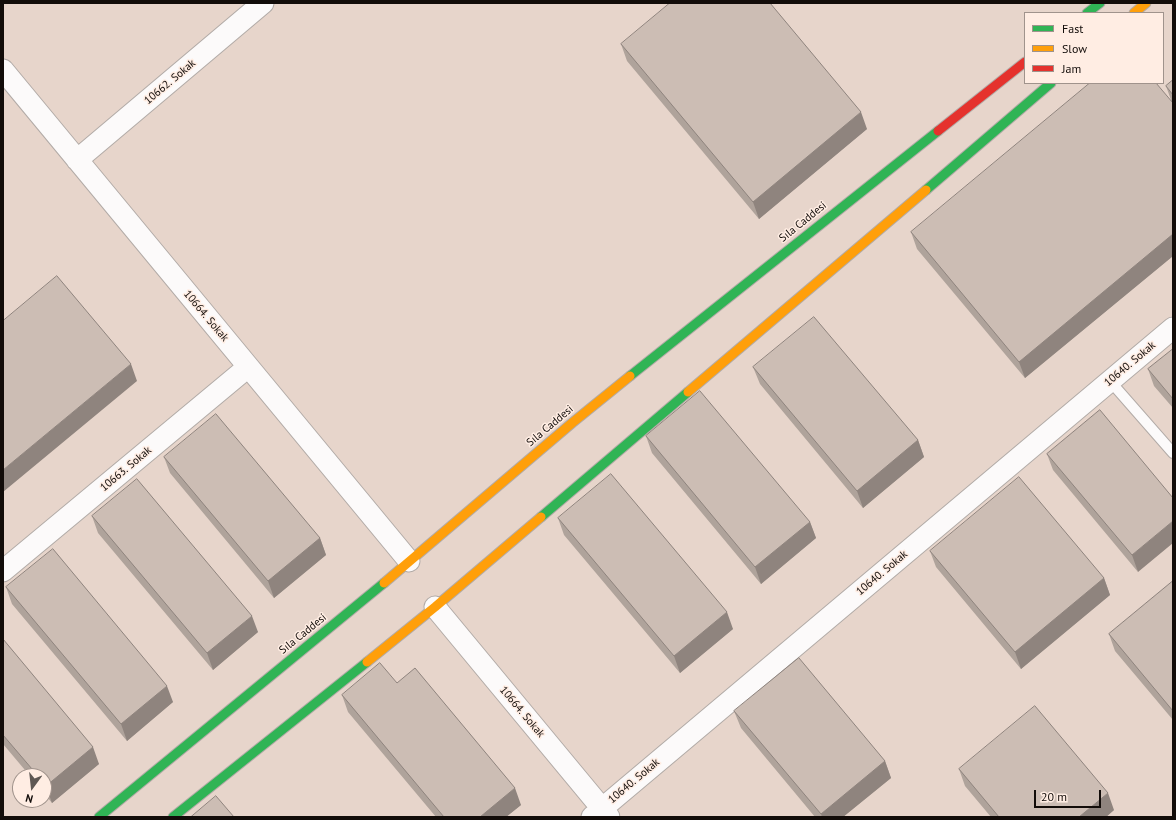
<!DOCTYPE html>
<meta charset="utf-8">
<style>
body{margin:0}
#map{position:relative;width:1176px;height:820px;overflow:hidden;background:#ebe1dc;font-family:"PT Sans",sans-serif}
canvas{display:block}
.frame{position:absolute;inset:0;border:4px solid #120c09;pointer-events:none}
.legend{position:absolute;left:1024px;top:12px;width:140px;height:72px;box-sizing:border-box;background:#ffede3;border:1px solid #a0938c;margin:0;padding:5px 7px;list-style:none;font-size:12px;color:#120c09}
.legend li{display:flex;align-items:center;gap:8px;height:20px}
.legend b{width:20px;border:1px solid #a0938c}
.north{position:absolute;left:12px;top:768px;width:40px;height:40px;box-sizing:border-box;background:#ffede3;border:1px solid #a0938c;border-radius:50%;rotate:195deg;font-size:11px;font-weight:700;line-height:16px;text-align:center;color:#120c09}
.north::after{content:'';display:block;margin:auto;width:14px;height:18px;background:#5e5753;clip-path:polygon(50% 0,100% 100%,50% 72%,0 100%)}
.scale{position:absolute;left:1034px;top:790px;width:67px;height:18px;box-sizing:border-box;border:2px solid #120c09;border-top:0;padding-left:5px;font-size:12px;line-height:14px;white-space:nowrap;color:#120c09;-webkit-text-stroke:3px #ffede3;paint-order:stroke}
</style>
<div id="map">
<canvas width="1176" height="820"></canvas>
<div class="frame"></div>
<ul class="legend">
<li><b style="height:5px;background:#30b455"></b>Fast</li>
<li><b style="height:5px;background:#ff9f0a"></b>Slow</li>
<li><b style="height:5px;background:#e5322d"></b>Jam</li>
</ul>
<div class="north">N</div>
<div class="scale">20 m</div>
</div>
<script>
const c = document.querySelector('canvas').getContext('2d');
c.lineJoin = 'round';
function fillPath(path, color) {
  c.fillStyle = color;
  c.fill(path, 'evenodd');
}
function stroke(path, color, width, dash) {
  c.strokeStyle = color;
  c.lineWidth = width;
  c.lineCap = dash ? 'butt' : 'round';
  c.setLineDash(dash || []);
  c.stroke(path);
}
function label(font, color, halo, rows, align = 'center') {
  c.font = font + ' "PT Sans",sans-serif';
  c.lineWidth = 3;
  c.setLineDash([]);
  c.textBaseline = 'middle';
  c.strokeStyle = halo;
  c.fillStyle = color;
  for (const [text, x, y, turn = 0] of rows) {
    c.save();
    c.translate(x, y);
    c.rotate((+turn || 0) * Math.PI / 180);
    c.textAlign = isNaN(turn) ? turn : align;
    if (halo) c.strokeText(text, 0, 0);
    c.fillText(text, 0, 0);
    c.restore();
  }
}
const built = new Path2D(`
 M 3,3 L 1173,3 L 1173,817 L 3,817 ZM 1025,13 L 1163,13 L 1163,83 L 1025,83 ZM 20,776 L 44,776 L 44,800 L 20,800 Z`);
const lane = new Path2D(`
 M 1110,381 L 1173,453`);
const street = new Path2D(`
 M 3,70 L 409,561
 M 77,160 L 263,3
 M 3,571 L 248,367
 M 435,607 L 609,817
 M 592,817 L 1173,328`);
const fast = new Path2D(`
 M 1087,13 L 1100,3
 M 926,190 L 1051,83
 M 630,376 L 938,131
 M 541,517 L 688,392
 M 99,817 L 384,583
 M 173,817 L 367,662`);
const slow = new Path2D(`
 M 1134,13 L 1146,3
 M 688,392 L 926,190
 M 384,583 L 572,423 L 630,376
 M 367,662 L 435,607 L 541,517`);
const jam = new Path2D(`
 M 938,131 L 1025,62`);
const wall = new Path2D(`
 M 621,44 L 867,129 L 759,219 L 627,61 Z
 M 1173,80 L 1173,256 L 1025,378 L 917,249 L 911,232 L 1171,100 L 1166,86 Z
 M 1173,349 L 1173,408 L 1154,386 L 1148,369 Z
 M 753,367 L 918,440 L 924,457 L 863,508 L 760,384 Z
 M 1100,410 L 1138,572 L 1053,470 L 1047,454 Z
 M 646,436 L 810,522 L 816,538 L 761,584 L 652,453 Z
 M 164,457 L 320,538 L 326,555 L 274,598 L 170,473 Z
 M 92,516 L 258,632 L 213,670 L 98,533 Z
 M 558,518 L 733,629 L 680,673 L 564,535 Z
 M 930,551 L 1104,578 L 1110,595 L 1021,669 L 936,567 Z
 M 1173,581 L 1173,720 L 1115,651 L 1109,634 Z
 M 6,587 L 173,702 L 127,741 L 12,604 Z
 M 3,639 L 99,764 L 52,803 L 44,793 L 44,776 L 30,776 L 3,744 Z
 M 397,683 L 521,805 L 506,817 L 436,817 L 348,712 L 342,695 Z
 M 734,711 L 885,761 L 891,778 L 843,817 L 815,817 L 741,728 Z
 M 959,769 L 1114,810 L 1106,817 L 991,817 L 965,786 Z`);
const shadedWall = new Path2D(`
 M 861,112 L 867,129 L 759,219 L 753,202 Z
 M 1173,234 L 1173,256 L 1025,378 L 1019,362 Z
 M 131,364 L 137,381 L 3,492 L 3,470 Z
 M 918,440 L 924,457 L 863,508 L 857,491 Z
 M 1173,521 L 1173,543 L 1138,572 L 1132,555 Z
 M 810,522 L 816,538 L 761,584 L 755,567 Z
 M 320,538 L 326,555 L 274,598 L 268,581 Z
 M 1104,578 L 1110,595 L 1021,669 L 1015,652 Z
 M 727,612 L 733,629 L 680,673 L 674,656 Z
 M 252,616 L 258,632 L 213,670 L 207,653 Z
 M 167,686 L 173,702 L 127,741 L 121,724 Z
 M 93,747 L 99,764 L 52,803 L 46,786 Z
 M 885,761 L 891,778 L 843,817 L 822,817 L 821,814 Z
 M 515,788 L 521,805 L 506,817 L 480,817 Z
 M 1108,793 L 1114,810 L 1106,817 L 1079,817 Z`);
const building = new Path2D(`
 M 670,3 L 770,3 L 861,112 L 753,202 L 621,44 Z
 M 1173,80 L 1173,95 L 1166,86 Z
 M 1090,83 L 1156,83 L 1173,103 L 1173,234 L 1019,362 L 911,232 Z
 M 57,276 L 131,364 L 3,470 L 3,321 Z
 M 814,317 L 918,440 L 857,491 L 753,367 Z
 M 1173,349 L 1173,399 L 1148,369 Z
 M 700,391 L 810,522 L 755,567 L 646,436 Z
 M 1100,410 L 1173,498 L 1173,521 L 1132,555 L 1047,454 Z
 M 216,414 L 320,538 L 268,581 L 164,457 Z
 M 611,474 L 727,612 L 674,656 L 558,518 Z
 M 1019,477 L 1104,578 L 1015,652 L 930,551 Z
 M 137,479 L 252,616 L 207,653 L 92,516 Z
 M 53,549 L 167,686 L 121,724 L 6,587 Z
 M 1173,581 L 1173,711 L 1109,634 Z
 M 3,639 L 93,747 L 46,786 L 44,784 L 44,776 L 38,776 L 3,735 Z
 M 799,658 L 885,761 L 821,814 L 734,711 Z
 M 380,663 L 397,683 L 415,668 L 515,788 L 480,817 L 444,817 L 342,695 Z
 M 1035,706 L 1108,793 L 1079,817 L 999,817 L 959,769 Z
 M 216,796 L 234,817 L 191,817 Z`);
const streetNames = [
 ["10662. Sokak",170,82,-40],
 ["Sıla Caddesi",803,222,-39],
 ["10664. Sokak",206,316,50],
 ["10640. Sokak",1130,364,-40],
 ["Sıla Caddesi",550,426,-40],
 ["10663. Sokak",126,469,-40],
 ["10640. Sokak",882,573,-40],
 ["Sıla Caddesi",303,634,-39],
 ["10664. Sokak",522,712,50],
 ["10640. Sokak",634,781,-40]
];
fillPath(built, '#e7d5cb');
stroke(lane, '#b2aba7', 12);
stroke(street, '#b2aba7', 23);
stroke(fast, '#b2aba7', 11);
stroke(slow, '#b2aba7', 11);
stroke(jam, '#b2aba7', 11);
stroke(lane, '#fcfafa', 10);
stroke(street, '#fcfafa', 21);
stroke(fast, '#30b455', 9);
stroke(slow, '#ff9f0a', 9);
stroke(jam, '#e5322d', 9);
fillPath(wall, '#afa39b');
fillPath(shadedWall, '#8f847e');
fillPath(building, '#ccbdb4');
stroke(building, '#8f847e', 1);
label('11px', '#120c09', '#ffede3', streetNames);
</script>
